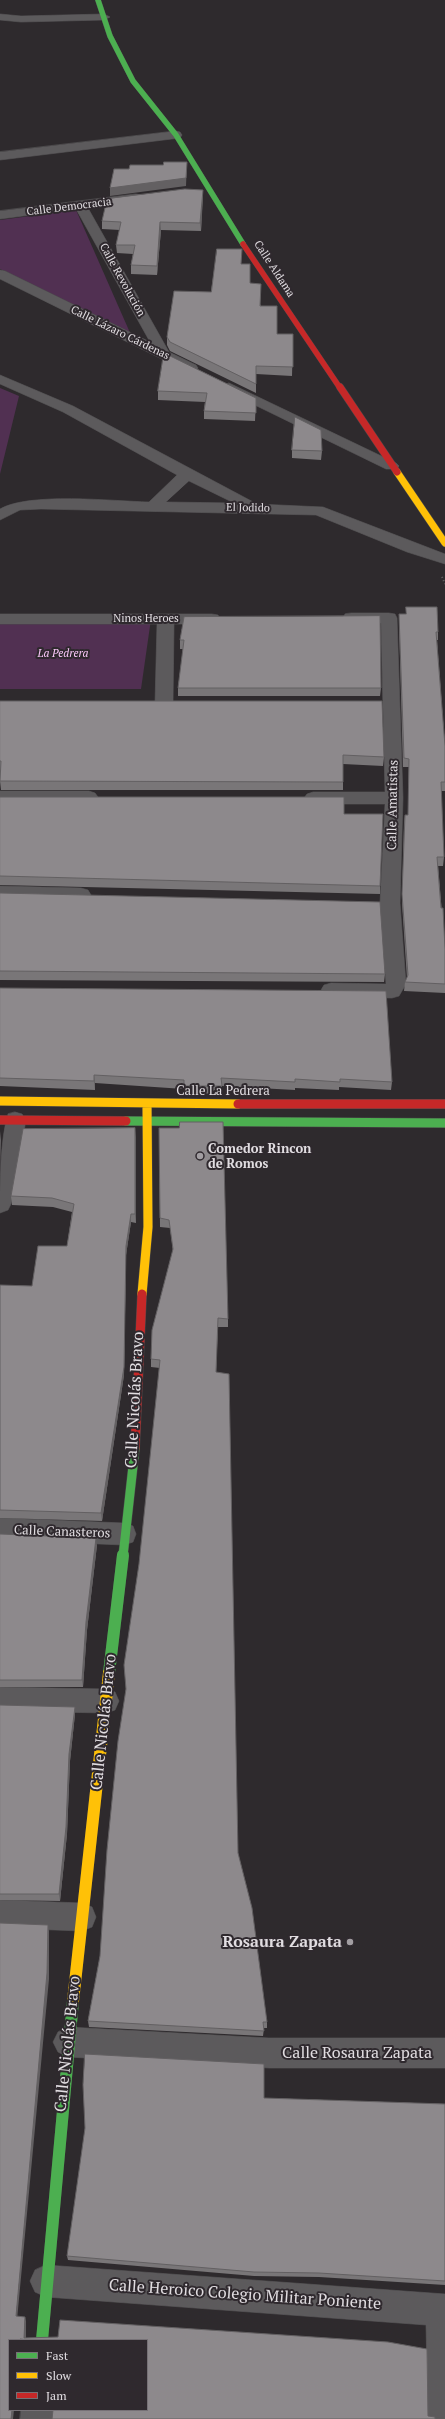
<!DOCTYPE html>
<meta charset="utf-8">
<style>
body{margin:0}
#map{position:relative;width:445px;height:2419px;overflow:hidden;background:#2e2a2d;font-family:"PT Serif",serif}
canvas{display:block}
.legend{position:absolute;left:8px;top:2339px;width:140px;height:72px;box-sizing:border-box;background:#2f292e;border:1px solid #767176;margin:0;padding:5px 7px;list-style:none;font-size:12px;color:#e1dde1}
.legend li{display:flex;align-items:center;gap:8px;height:20px}
.legend b{width:20px;border:1px solid #767176}
</style>
<div id="map">
<canvas width="445" height="2419"></canvas>
<ul class="legend">
<li><b style="height:5px;background:#4caf50"></b>Fast</li>
<li><b style="height:5px;background:#ffc107"></b>Slow</li>
<li><b style="height:5px;background:#c62828"></b>Jam</li>
</ul>
</div>
<script>
const c = document.querySelector('canvas').getContext('2d');
c.lineJoin = 'round';
function fillPath(path, color) {
  c.fillStyle = color;
  c.fill(path, 'evenodd');
}
function stroke(path, color, width, dash) {
  c.strokeStyle = color;
  c.lineWidth = width;
  c.lineCap = dash ? 'butt' : 'round';
  c.setLineDash(dash || []);
  c.stroke(path);
}
function label(font, color, halo, rows, align = 'center') {
  c.font = font + ' "PT Serif",serif';
  c.lineWidth = 4;
  c.setLineDash([]);
  c.textBaseline = 'middle';
  c.strokeStyle = halo;
  c.fillStyle = color;
  for (const [text, x, y, turn = 0] of rows) {
    c.save();
    c.translate(x, y);
    c.rotate((+turn || 0) * Math.PI / 180);
    c.textAlign = isNaN(turn) ? turn : align;
    if (halo) c.strokeText(text, 0, 0);
    c.fillText(text, 0, 0);
    c.restore();
  }
}
const green = new Path2D(`
 M 76,210 L 131,335 L 0,269 L 0,220 Z
 M 0,388 L 19,396 L 0,474 Z
 M 0,617 L 151,619 L 141,689 L 0,689 Z`);
const path = new Path2D(`
 M 442,577 L 445,584`);
const street = new Path2D(`
 M 0,14 L 21,16 L 104,14 L 110,17 L 104,20 L 21,22 L 0,20 Z
 M 176,131 L 180,132 L 182,135 L 180,138 L 0,160 L 0,152 Z
 M 136,194 L 141,195 L 143,198 L 141,201 L 88,208 L 169,352 L 196,365 L 198,368 L 196,371 L 186,371 L 0,279 L 0,270 L 5,271 L 150,342 L 76,209 L 0,219 L 0,211 Z
 M 0,375 L 73,406 L 257,504 L 323,507 L 445,554 L 445,564 L 407,552 L 316,515 L 41,509 L 20,510 L 0,520 L 0,509 C 29,492 112,501 149,502 L 177,475 L 63,412 L 0,384 ZM 189,481 L 234,503 L 166,502 Z
 M 229,383 L 396,463 L 399,466 L 396,469 L 386,469 L 224,390 L 222,387 Z
 M 351,613 L 389,613 L 395,614 L 397,618 L 403,798 L 400,903 L 406,984 L 399,996 L 392,998 L 331,997 L 324,995 L 321,990 L 324,985 L 331,983 L 386,984 L 380,903 L 385,804 L 313,804 L 307,802 L 304,798 L 307,794 L 313,792 L 385,792 L 381,623 L 345,622 L 343,618 L 345,614 Z
 M 0,614 L 212,614 L 218,615 L 220,619 L 218,623 L 212,624 L 174,624 L 173,703 L 170,707 L 158,707 L 155,703 L 157,624 L 0,624 Z
 M 0,791 L 89,791 L 95,793 L 98,797 L 95,801 L 89,803 L 0,803 Z
 M 0,886 L 81,888 L 88,890 L 91,895 L 88,900 L 81,902 L 0,900 Z
 M 15,1112 L 22,1114 L 26,1120 L 11,1204 L 8,1210 L 0,1213 C 0,1185 0,1139 8,1114 Z
 M 0,1518 L 124,1523 L 133,1526 L 136,1534 L 133,1542 L 124,1545 L 0,1540 Z
 M 0,1687 L 106,1689 L 115,1692 L 119,1701 L 115,1710 L 106,1713 L 0,1711 Z
 M 0,1900 L 82,1903 L 92,1907 L 96,1917 L 92,1927 L 82,1931 L 0,1928 Z
 M 68,2027 L 269,2038 L 445,2038 L 445,2068 L 269,2068 L 68,2057 L 58,2052 L 53,2042 L 58,2032 Z
 M 46,2265 L 445,2294 L 445,2419 L 428,2419 L 426,2325 L 46,2297 L 35,2292 L 30,2281 L 35,2270 Z
 M 21,2410 L 53,2410 L 52,2419 L 20,2419 Z`);
const fastFar2 = new Path2D(`
 M 98,0 L 110,36 L 133,81 L 176,135 L 243,244`);
const fastFar1 = new Path2D(`
 M 126,1121 L 445,1123
 M 123,1556 L 135,1448`);
const fast = new Path2D(`
 M 109,1673 L 123,1555
 M 42,2340 L 73,2001`);
const slowFar2 = new Path2D(`
 M 397,472 L 445,543`);
const slowFar1 = new Path2D(`
 M 0,1101 L 238,1104
 M 142,1294 L 148,1227 L 147,1104`);
const slow = new Path2D(`
 M 73,2001 L 109,1673`);
const jamFar2 = new Path2D(`
 M 243,244 L 340,388`);
const jamFar1 = new Path2D(`
 M 340,387 L 397,472`);
const jam = new Path2D(`
 M 238,1104 L 445,1104
 M 0,1120 L 126,1121
 M 135,1448 L 142,1294`);
const wall = new Path2D(`
 M 203,190 L 201,231 L 161,230 L 157,275 L 131,274 L 131,265 L 133,254 L 117,253 L 116,245 L 120,230 L 102,229 L 102,221 Z
 M 242,264 L 250,283 L 261,306 L 277,334 L 293,334 L 292,376 L 256,374 L 256,393 L 170,351 L 167,345 L 167,337 L 211,292 Z
 M 164,353 L 256,398 L 255,421 L 204,419 L 204,411 L 205,402 L 158,400 L 158,391 Z
 M 292,450 L 322,451 L 321,460 L 292,458 Z
 M 406,607 L 438,632 L 438,640 L 437,640 L 445,746 L 445,791 L 441,791 L 444,857 L 443,866 L 438,866 L 445,949 L 445,993 L 404,991 L 405,982 L 407,978 L 402,903 L 404,823 L 405,815 L 408,815 L 409,767 L 403,767 L 399,623 L 399,614 L 406,614 Z
 M 184,617 L 381,688 L 380,696 L 178,696 L 178,688 L 183,649 L 180,649 L 180,640 Z
 M 0,701 L 384,757 L 383,766 L 343,764 L 343,790 L 1,790 L 0,781 Z
 M 0,797 L 344,814 L 380,886 L 380,894 L 0,885 Z
 M 0,893 L 385,974 L 384,982 L 0,980 Z
 M 0,988 L 392,1082 L 391,1090 L 339,1087 L 339,1090 L 295,1088 L 295,1090 L 222,1086 L 222,1094 L 184,1094 L 184,1089 L 95,1083 L 95,1090 L 0,1086 Z
 M 135,1128 L 136,1223 L 131,1222 L 126,1255 L 124,1375 L 102,1521 L 0,1518 L 0,1285 L 32,1286 L 67,1246 L 72,1212 L 53,1207 L 12,1205 L 11,1196 Z
 M 159,1128 L 228,1319 L 228,1327 L 218,1327 L 216,1372 L 238,1853 L 267,2022 L 267,2028 L 264,2028 L 263,2036 L 89,2027 L 88,2021 L 100,1956 L 126,1689 L 160,1368 L 151,1367 L 151,1359 L 173,1251 L 170,1228 L 160,1227 Z
 M 0,1534 L 97,1545 L 87,1630 L 83,1687 L 0,1687 Z
 M 0,1705 L 75,1714 L 70,1761 L 67,1834 L 60,1901 L 0,1900 Z
 M 264,2098 L 445,2104 L 445,2285 L 319,2277 L 254,2276 L 68,2260 L 67,2256 Z`);
const shadedWall = new Path2D(`
 M 187,162 L 186,186 L 110,196 L 110,188 Z
 M 203,190 L 203,198 L 201,231 L 200,223 Z
 M 160,222 L 161,230 L 157,275 L 157,266 Z
 M 94,1075 L 95,1083 L 95,1090 L 94,1081 Z
 M 135,1128 L 136,1137 L 136,1223 L 135,1214 Z
 M 0,1131 L 1,1140 L 0,1171 Z
 M 131,1214 L 131,1222 L 126,1255 L 124,1375 L 102,1521 L 101,1513 L 126,1246 Z
 M 96,1538 L 97,1545 L 87,1630 L 83,1687 L 82,1680 L 86,1622 Z
 M 75,1707 L 75,1714 L 70,1761 L 67,1834 L 60,1901 L 59,1894 L 69,1754 Z
 M 48,1925 L 49,1931 L 49,1979 L 17,2320 L 16,2316 Z
 M 25,2317 L 26,2321 L 26,2340 L 24,2338 Z
 M 12,2410 L 14,2410 L 13,2419 L 11,2419 Z`);
const building = new Path2D(`
 M 164,162 L 187,162 L 186,178 L 110,188 L 114,169 L 129,169 L 130,165 L 163,165 Z
 M 185,189 L 203,190 L 200,223 L 160,222 L 157,266 L 131,265 L 135,245 L 116,245 L 121,222 L 102,221 L 107,199 Z
 M 217,249 L 242,249 L 241,264 L 250,264 L 250,283 L 261,284 L 260,306 L 277,306 L 277,334 L 293,334 L 293,367 L 256,366 L 256,384 L 170,342 L 167,337 L 174,291 L 211,292 Z
 M 164,353 L 256,398 L 256,413 L 204,411 L 207,393 L 158,391 Z
 M 295,417 L 321,430 L 322,451 L 292,450 Z
 M 406,607 L 437,607 L 438,632 L 436,632 L 445,746 L 445,782 L 441,782 L 444,857 L 437,857 L 441,908 L 443,908 L 445,949 L 445,984 L 405,982 L 408,975 L 402,894 L 405,815 L 408,815 L 409,759 L 404,758 L 399,614 L 406,614 Z
 M 380,616 L 381,688 L 178,688 L 184,640 L 180,640 L 184,617 Z
 M 0,701 L 382,701 L 384,757 L 343,755 L 343,782 L 0,781 L 1,761 L 0,761 Z
 M 0,797 L 344,797 L 344,814 L 383,814 L 380,886 L 0,876 Z
 M 0,893 L 380,902 L 385,974 L 0,971 Z
 M 0,988 L 386,991 L 392,1082 L 340,1079 L 340,1082 L 295,1079 L 295,1082 L 221,1078 L 222,1086 L 184,1086 L 184,1080 L 94,1075 L 94,1081 L 0,1078 Z
 M 180,1122 L 223,1122 L 228,1319 L 218,1318 L 216,1372 L 229,1374 L 238,1853 L 252,1908 L 267,2022 L 263,2022 L 264,2031 L 88,2021 L 100,1956 L 107,1850 L 118,1741 L 126,1689 L 124,1665 L 139,1564 L 160,1360 L 151,1359 L 152,1330 L 173,1249 L 169,1220 L 160,1218 L 159,1128 L 179,1128 Z
 M 135,1128 L 135,1214 L 131,1214 L 126,1246 L 124,1367 L 101,1513 L 0,1510 L 0,1285 L 32,1286 L 38,1246 L 67,1246 L 74,1204 L 52,1198 L 11,1196 L 23,1129 Z
 M 0,1534 L 96,1538 L 86,1622 L 82,1680 L 0,1680 Z
 M 0,1705 L 75,1707 L 69,1754 L 66,1827 L 59,1894 L 0,1894 Z
 M 0,1923 L 48,1925 L 47,1973 L 16,2316 L 25,2317 L 24,2338 L 58,2337 L 60,2320 L 388,2342 L 427,2349 L 428,2416 L 435,2417 L 435,2419 L 52,2419 L 53,2410 L 147,2410 L 147,2340 L 29,2340 L 20,2339 L 20,2340 L 9,2340 L 9,2410 L 12,2410 L 11,2419 L 0,2419 Z
 M 85,2054 L 264,2064 L 264,2098 L 445,2104 L 445,2281 L 319,2273 L 254,2272 L 67,2256 L 85,2128 L 83,2085 Z`);
const markers = [
 [200,1156,4,"#a29ea2"],
 [350,1942,4,"#a29ea2"]
];
const farStreetnames = [
 ["Calle Democracia",69,207,-7],
 ["Calle Aldama",274,269,57],
 ["Calle Revolución",122,280,61],
 ["Calle Lázaro Cárdenas",120,333,26],
 ["El Jodido",248,508,1],
 ["Ninos Heroes",146,619]
];
const farParknames = [
 ["La Pedrera",63,654]
];
const streetNames = [
 ["Calle Amatistas",393,805,-89],
 ["Calle La Pedrera",223,1091],
 ["Calle Canasteros",62,1532,2]
];
const poiNames = [
 ["Comedor Rincon",208,1149],
 ["de Romos",208,1164]
];
const nearStreetnames = [
 ["Calle Nicolás Bravo",135,1400,-87],
 ["Calle Nicolás Bravo",104,1722,-84],
 ["Calle Nicolás Bravo",68,2044,-84],
 ["Calle Rosaura Zapata",357,2053],
 ["Calle Heroico Colegio Militar Poniente",245,2295,4]
];
const nearPoinames = [
 ["Rosaura Zapata",342,1942]
];
fillPath(green, '#513052');
stroke(street, '#4a484a', 1);
stroke(fastFar2, '#4a484a', 6);
stroke(fastFar1, '#4a484a', 10);
stroke(fast, '#4a484a', 12);
stroke(slowFar2, '#4a484a', 8);
stroke(slowFar1, '#4a484a', 10);
stroke(slow, '#4a484a', 12);
stroke(jamFar2, '#4a484a', 6);
stroke(jamFar1, '#4a484a', 8);
stroke(jam, '#4a484a', 10);
stroke(path, '#646364', 2, [1, 2.5]);
fillPath(street, '#5c5a5c');
stroke(fastFar2, '#4caf50', 5.5);
stroke(fastFar1, '#4caf50', 9);
stroke(fast, '#4caf50', 12);
stroke(slowFar2, '#ffc107', 7);
stroke(slowFar1, '#ffc107', 9);
stroke(slow, '#ffc107', 12);
stroke(jamFar2, '#c62828', 5.5);
stroke(jamFar1, '#c62828', 7);
stroke(jam, '#c62828', 9);
fillPath(wall, '#797678');
fillPath(shadedWall, '#636062');
fillPath(building, '#8d898c');
stroke(building, '#636062', 1);
for (const [x, y, r, color] of markers) {
  const dot = new Path2D();
  dot.arc(x, y, r, 0, 2 * Math.PI);
  c.fillStyle = color;
  c.fill(dot);
  stroke(dot, '#2f292e', 1.5);
}
label('11px', '#e1dde1', '#2f292e', farStreetnames);
label('italic 11px', '#fac7f9', '#2f292e', farParknames);
label('13px', '#e1dde1', '#2f292e', streetNames);
label('bold 13px', '#e1dde1', '#2f292e', poiNames, 'left');
label('16px', '#e1dde1', '#2f292e', nearStreetnames);
label('bold 16px', '#e1dde1', '#2f292e', nearPoinames, 'right');
</script>
